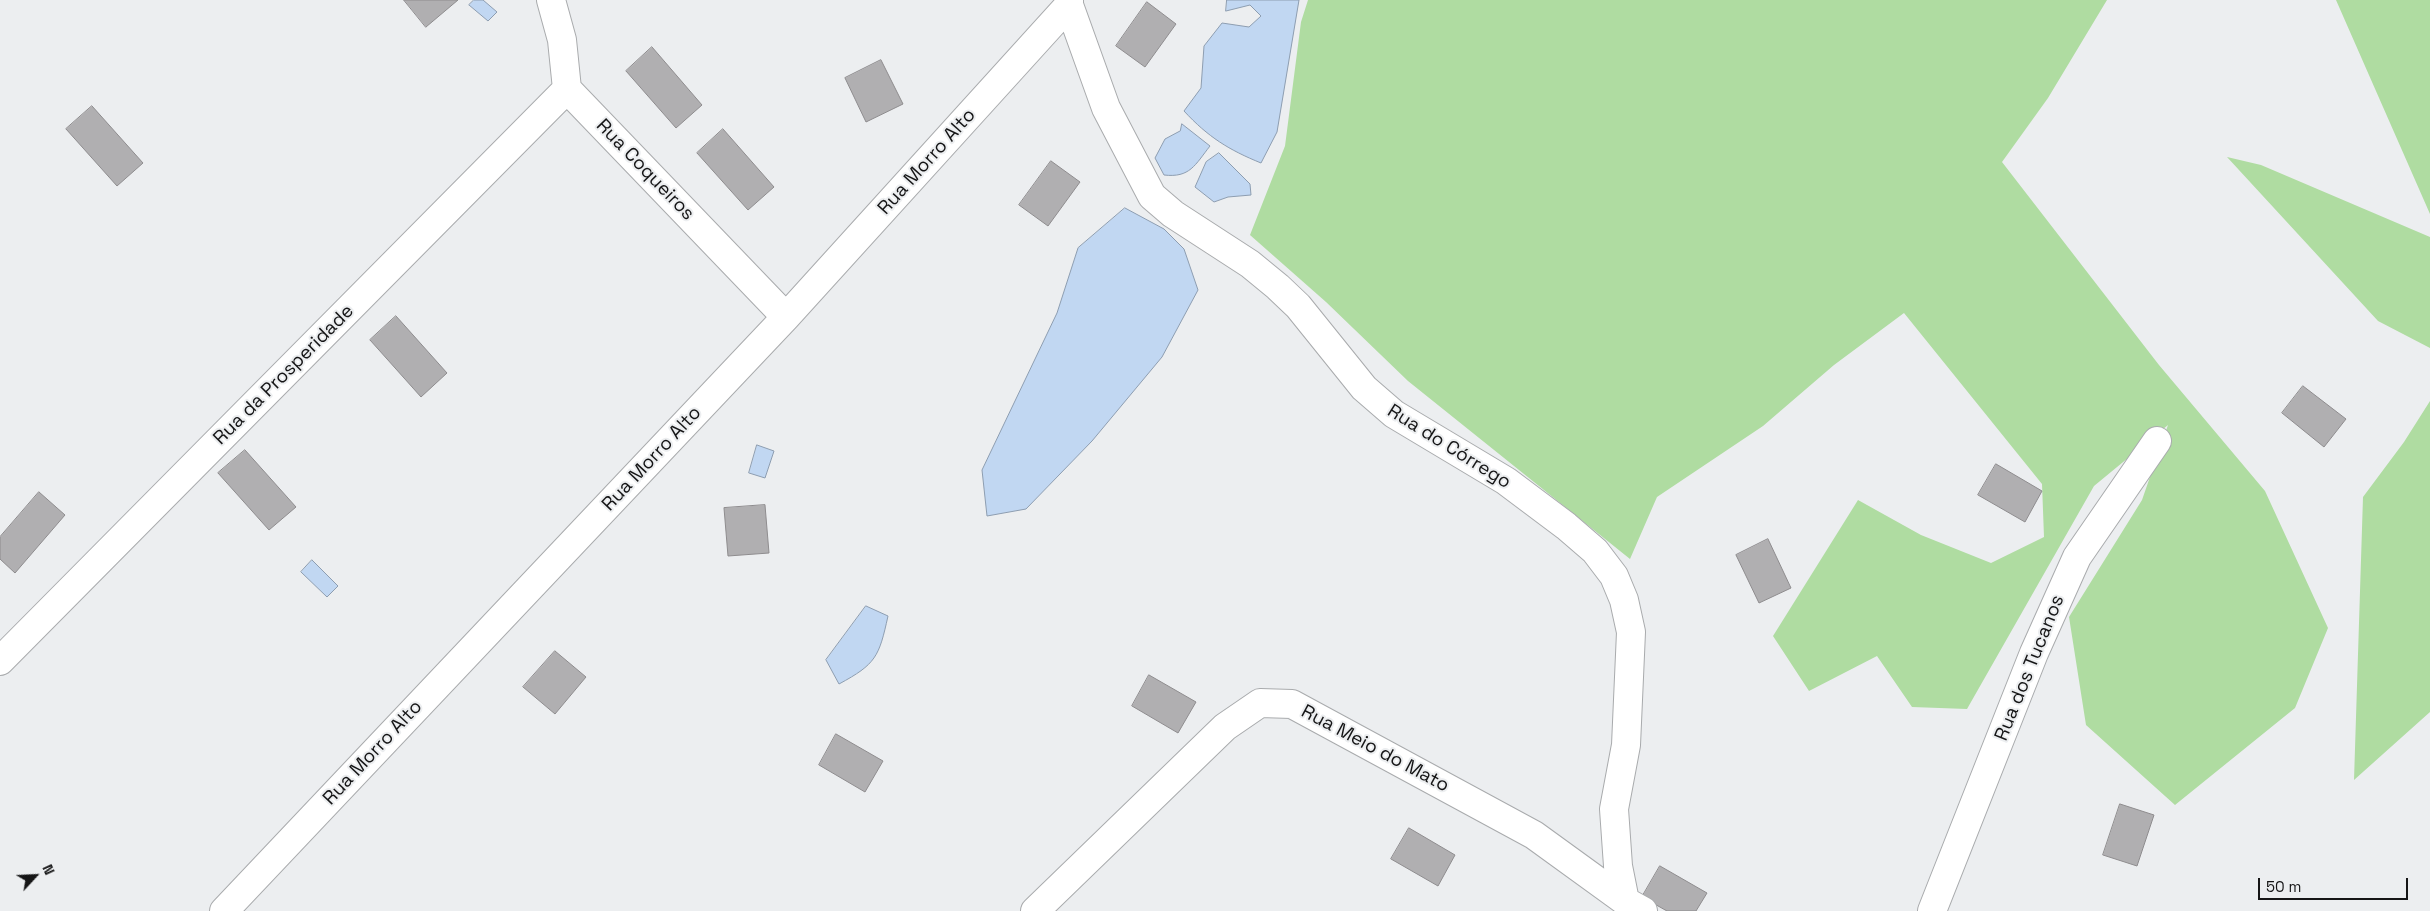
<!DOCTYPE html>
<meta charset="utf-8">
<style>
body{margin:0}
#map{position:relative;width:2430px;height:911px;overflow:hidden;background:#eceef0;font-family:"Space Grotesk",sans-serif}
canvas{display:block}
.north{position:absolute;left:10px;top:851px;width:50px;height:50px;-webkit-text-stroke:4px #eceef0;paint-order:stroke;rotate:65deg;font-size:14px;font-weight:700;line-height:20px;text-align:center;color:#151516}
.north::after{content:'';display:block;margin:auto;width:18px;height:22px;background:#151516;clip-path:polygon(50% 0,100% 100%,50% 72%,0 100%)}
.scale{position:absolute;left:2258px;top:878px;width:150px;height:22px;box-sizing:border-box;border:2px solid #151516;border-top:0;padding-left:6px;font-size:15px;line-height:18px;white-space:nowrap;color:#151516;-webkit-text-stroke:4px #eceef0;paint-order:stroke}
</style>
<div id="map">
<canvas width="2430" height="911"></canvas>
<div class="north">N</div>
<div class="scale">50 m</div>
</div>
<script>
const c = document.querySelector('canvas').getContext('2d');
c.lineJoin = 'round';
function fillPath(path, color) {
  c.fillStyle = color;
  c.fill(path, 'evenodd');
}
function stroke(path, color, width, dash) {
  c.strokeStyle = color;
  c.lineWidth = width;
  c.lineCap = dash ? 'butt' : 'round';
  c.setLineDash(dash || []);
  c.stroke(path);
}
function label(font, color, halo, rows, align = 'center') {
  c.font = font + ' "Space Grotesk",sans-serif';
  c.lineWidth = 4;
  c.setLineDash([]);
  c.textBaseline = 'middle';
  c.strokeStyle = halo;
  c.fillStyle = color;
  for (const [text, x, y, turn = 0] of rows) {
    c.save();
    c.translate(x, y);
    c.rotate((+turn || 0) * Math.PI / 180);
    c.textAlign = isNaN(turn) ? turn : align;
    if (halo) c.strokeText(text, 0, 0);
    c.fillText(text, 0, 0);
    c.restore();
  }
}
const green = new Path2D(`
 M 1308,0 L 2107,0 L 2048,98 L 2002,162 L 2159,365 L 2265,491 L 2328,628 L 2295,708 L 2175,805 L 2086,725 L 2069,617 L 2142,500 L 2168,425 L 2094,486 L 1967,709 L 1912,707 L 1877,656 L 1809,691 L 1773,636 L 1858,500 L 1921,535 L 1991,563 L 2044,537 L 2042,484 L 1904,313 L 1834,365 L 1763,426 L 1657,497 L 1630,559 L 1408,381 L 1326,302 L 1250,235 L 1285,146 L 1301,22 Z
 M 2336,0 L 2430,0 L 2430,214 Z
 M 2227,157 L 2261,165 L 2430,237 L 2430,348 L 2378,321 Z
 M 2430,401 L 2430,712 L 2354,780 L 2363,497 L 2404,442 Z`);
const water = new Path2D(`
 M 474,0 L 483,0 L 497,12 L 488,21 L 469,5 Z
 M 1227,0 L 1299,0 L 1277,132 L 1261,163 C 1229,150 1208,137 1184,111 L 1201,88 L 1204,46 L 1222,23 L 1249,27 L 1261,16 L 1250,5 L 1226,11 Z
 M 1182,124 L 1210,146 C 1195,165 1190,178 1164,175 L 1155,158 L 1165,139 L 1180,131 Z
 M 1219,153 L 1250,184 L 1251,195 L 1228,197 L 1214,202 L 1195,187 L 1206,162 Z
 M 1125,208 L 1164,229 L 1184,249 L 1198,290 L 1162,357 L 1092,441 L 1026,509 L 987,516 L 982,470 L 1057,313 L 1078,248 Z
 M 757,445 L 774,451 L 765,478 L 749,473 Z
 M 312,560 L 338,586 L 327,597 L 301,572 Z
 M 866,606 L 888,616 C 879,657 876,664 839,684 L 826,660 Z`);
const building = new Path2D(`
 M 404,0 L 458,0 L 426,27 Z
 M 1147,2 L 1176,24 L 1145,67 L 1116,46 Z
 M 652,47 L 702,105 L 676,128 L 626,71 Z
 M 881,60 L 903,104 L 866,122 L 845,78 Z
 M 92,106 L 143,163 L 117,186 L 66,129 Z
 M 723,129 L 774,187 L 748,210 L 697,153 Z
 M 1051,161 L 1080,182 L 1048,226 L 1019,205 Z
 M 396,316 L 447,373 L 421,397 L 370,340 Z
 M 2303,386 L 2346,419 L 2324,447 L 2282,413 Z
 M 245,450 L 296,507 L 269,530 L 218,473 Z
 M 1996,464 L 2042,491 L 2025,522 L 1978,495 Z
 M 39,492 L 65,515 L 15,573 L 0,559 L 0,537 Z
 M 765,505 L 769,553 L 728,556 L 724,508 Z
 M 1768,539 L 1791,588 L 1759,603 L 1736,555 Z
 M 555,651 L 586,677 L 555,714 L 523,687 Z
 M 1149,675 L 1196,702 L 1178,733 L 1132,706 Z
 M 836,734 L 883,761 L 865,792 L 819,765 Z
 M 2120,804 L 2154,815 L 2137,866 L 2103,855 Z
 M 1409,828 L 1455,855 L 1438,886 L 1391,859 Z
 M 1660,866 L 1707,893 L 1696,911 L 1667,911 L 1642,897 Z`);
const minor = new Path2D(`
 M 551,0 L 562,40 L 567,89 L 786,317
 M 1069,5 L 1106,108 L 1152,196 L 1173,214 L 1250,264 L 1278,287 L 1298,306 L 1364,388 L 1394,414 L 1506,481 L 1566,526 L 1595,551 L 1614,576 L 1624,600 L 1631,632 L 1626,745 L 1614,809 L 1618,866 L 1625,901
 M 0,661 L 567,89
 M 224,911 L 786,317 L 1069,5 L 1069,0
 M 1035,911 L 1225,727 L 1260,703 L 1292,704 L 1534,835 L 1625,901 L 1643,911
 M 1932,911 L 2034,653 L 2077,557 L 2157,441`);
const streetNames = [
 ["Rua Morro Alto",927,162,-48],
 ["Rua Coqueiros",645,170,46],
 ["Rua da Prosperidade",284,375,-45],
 ["Rua do Córrego",1449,447,32],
 ["Rua Morro Alto",652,459,-47],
 ["Rua dos Tucanos",2030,668,-68],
 ["Rua Meio do Mato",1375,749,28],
 ["Rua Morro Alto",373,753,-47]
];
fillPath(green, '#afdca1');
fillPath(water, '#c1d7f2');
stroke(water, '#8d9db0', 1);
fillPath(building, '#b0afb1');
stroke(building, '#8e8c8e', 1);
stroke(minor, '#a9abad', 30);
stroke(minor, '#fff', 28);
label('19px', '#151516', '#eceef0', streetNames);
</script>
